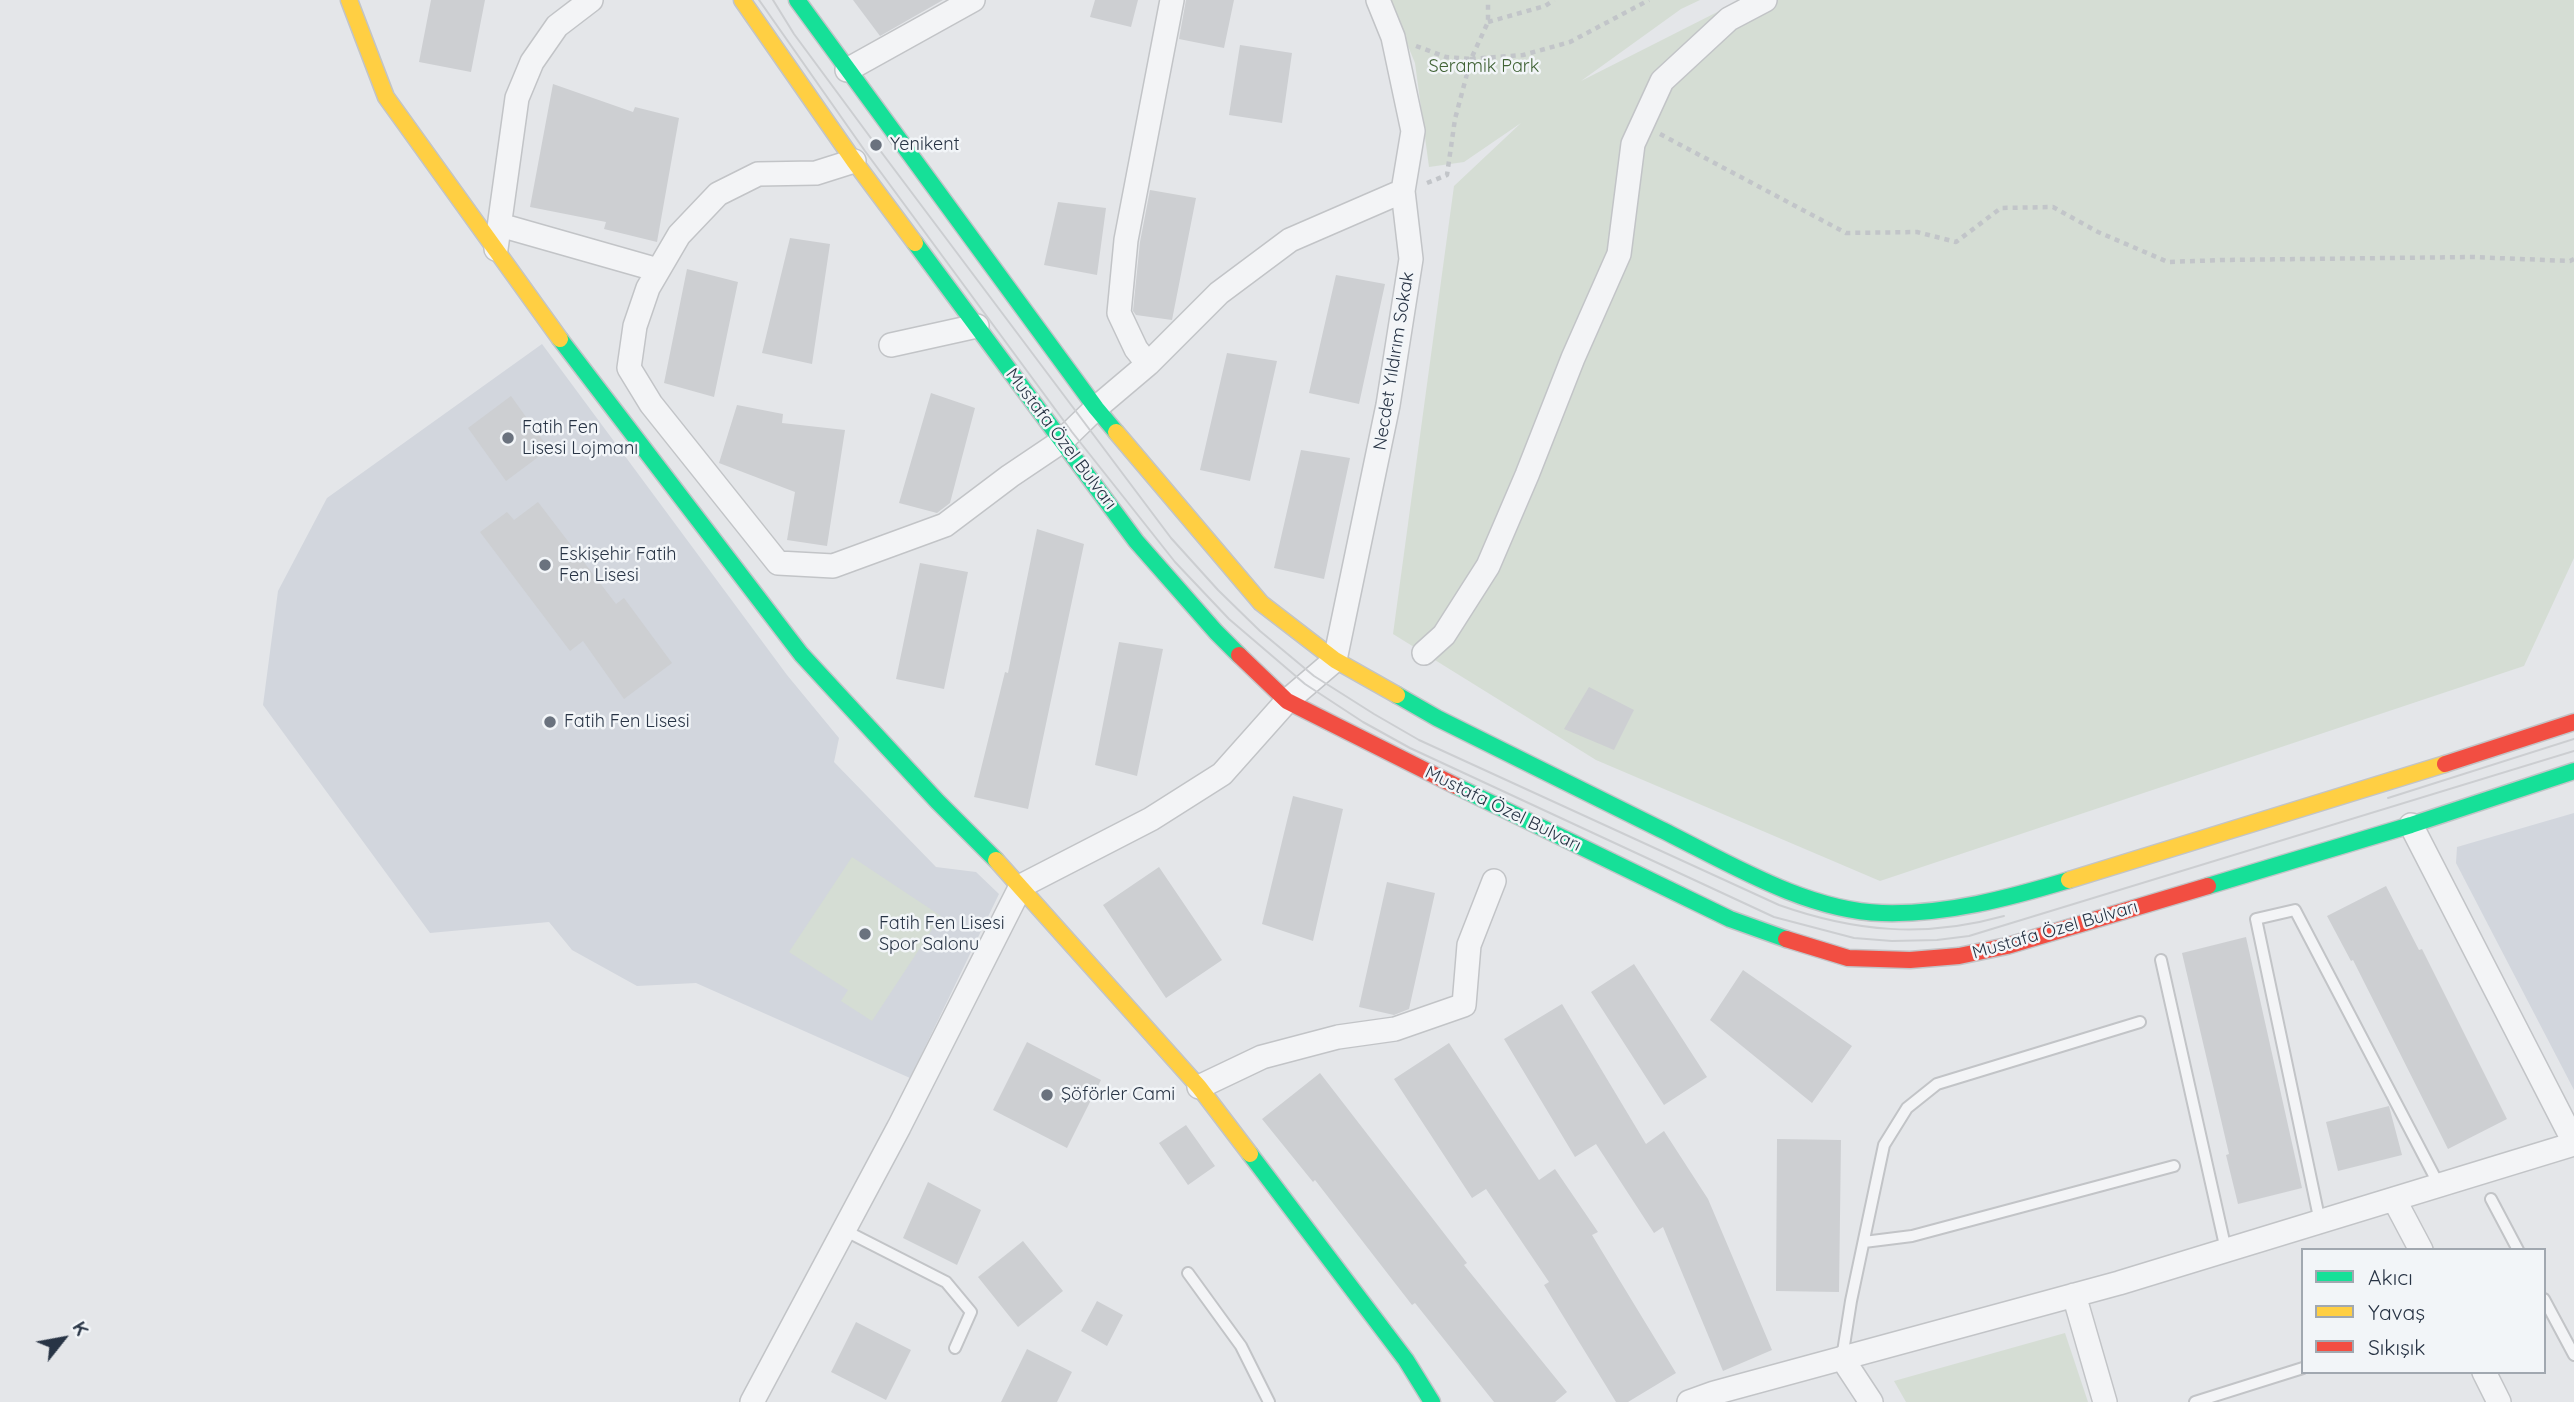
<!DOCTYPE html>
<meta charset="utf-8">
<style>
body{margin:0}
#map{position:relative;width:2574px;height:1402px;overflow:hidden;background:#e4e6e9;font-family:Quicksand,sans-serif}
canvas{display:block}
.legend{position:absolute;left:2301px;top:1248px;width:245px;height:126px;box-sizing:border-box;background:#f2f5f8;border:2px solid #a1a8b0;margin:0;padding:9px 12px;list-style:none;font-size:21px;color:#283445}
.legend li{display:flex;align-items:center;gap:14px;height:35px}
.legend b{width:35px;border:2px solid #a1a8b0}
.north{position:absolute;left:28px;top:1304px;width:70px;height:70px;-webkit-text-stroke:5px #f2f5f8;paint-order:stroke;rotate:59deg;font-size:19px;font-weight:700;line-height:28px;text-align:center;color:#283445}
.north::after{content:'';display:block;margin:auto;width:24px;height:32px;background:#283445;clip-path:polygon(50% 0,100% 100%,50% 72%,0 100%)}
</style>
<div id="map">
<canvas width="2574" height="1402"></canvas>
<ul class="legend">
<li><b style="height:9px;background:#16e098"></b>Akıcı</li>
<li><b style="height:9px;background:#ffcf43"></b>Yavaş</li>
<li><b style="height:9px;background:#f24e42"></b>Sıkışık</li>
</ul>
<div class="north">K</div>
</div>
<script>
const c = document.querySelector('canvas').getContext('2d');
c.lineJoin = 'round';
function fillPath(path, color) {
  c.fillStyle = color;
  c.fill(path, 'evenodd');
}
function stroke(path, color, width, dash) {
  c.strokeStyle = color;
  c.lineWidth = width;
  c.lineCap = dash ? 'butt' : 'round';
  c.setLineDash(dash || []);
  c.stroke(path);
}
function label(font, color, halo, rows, align = 'center') {
  c.font = font + ' Quicksand,sans-serif';
  c.lineWidth = 5;
  c.setLineDash([]);
  c.textBaseline = 'middle';
  c.strokeStyle = halo;
  c.fillStyle = color;
  for (const [text, x, y, turn = 0] of rows) {
    c.save();
    c.translate(x, y);
    c.rotate((+turn || 0) * Math.PI / 180);
    c.textAlign = isNaN(turn) ? turn : align;
    if (halo) c.strokeText(text, 0, 0);
    c.fillText(text, 0, 0);
    c.restore();
  }
}
const built = new Path2D(`
 M 542,344 L 787,675 L 839,738 L 834,762 L 936,867 L 976,872 L 999,894 L 910,1078 L 696,983 L 637,986 L 572,950 L 549,922 L 430,933 L 263,705 L 278,591 L 327,498 Z
 M 2574,813 L 2574,1090 L 2456,863 L 2457,847 Z`);
const green = new Path2D(`
 M 1389,0 L 1700,0 L 1681,9 L 1581,81 L 1741,0 L 2574,0 L 2574,558 L 2524,666 L 1880,881 L 1596,760 L 1393,634 L 1454,186 L 1521,123 L 1464,162 L 1429,167 L 1415,63 Z
 M 852,857 L 941,916 L 872,1021 L 841,1001 L 848,990 L 789,952 Z
 M 2065,1333 L 2088,1402 L 1906,1402 L 1894,1381 Z`);
const building = new Path2D(`
 M 431,0 L 485,0 L 471,72 L 419,62 Z
 M 853,0 L 943,0 L 880,36 Z
 M 1095,0 L 1138,0 L 1131,27 L 1090,17 Z
 M 1186,0 L 1234,0 L 1224,48 L 1179,39 Z
 M 1240,45 L 1292,53 L 1282,123 L 1229,115 Z
 M 553,84 L 633,112 L 635,107 L 679,118 L 657,242 L 604,229 L 606,222 L 530,207 Z
 M 1150,190 L 1196,198 L 1172,320 L 1136,315 L 1133,311 L 1140,242 Z
 M 1058,202 L 1106,208 L 1097,275 L 1044,265 Z
 M 790,238 L 830,244 L 812,364 L 762,353 Z
 M 687,269 L 738,282 L 714,397 L 664,383 Z
 M 1336,275 L 1385,284 L 1359,404 L 1309,393 Z
 M 1227,353 L 1277,361 L 1250,481 L 1200,470 Z
 M 931,393 L 975,408 L 950,503 L 937,513 L 899,503 Z
 M 511,396 L 549,449 L 506,481 L 468,428 Z
 M 737,405 L 783,414 L 782,423 L 845,430 L 827,546 L 787,540 L 795,492 L 719,463 Z
 M 1301,450 L 1350,458 L 1324,579 L 1274,568 Z
 M 538,502 L 616,604 L 624,598 L 672,663 L 624,699 L 583,641 L 570,651 L 480,532 L 507,512 L 514,520 Z
 M 1037,529 L 1084,544 L 1028,809 L 974,797 L 1005,672 L 1008,673 Z
 M 920,563 L 968,572 L 944,689 L 896,679 Z
 M 1119,642 L 1163,649 L 1137,776 L 1095,765 Z
 M 1589,687 L 1634,710 L 1614,750 L 1564,729 Z
 M 1293,796 L 1343,809 L 1313,941 L 1262,924 Z
 M 1159,867 L 1222,960 L 1166,998 L 1103,905 Z
 M 1387,882 L 1435,893 L 1409,1009 L 1394,1015 L 1359,1007 Z
 M 2386,886 L 2419,950 L 2422,949 L 2507,1119 L 2448,1149 L 2353,960 L 2351,961 L 2327,916 Z
 M 2246,937 L 2302,1188 L 2238,1204 L 2226,1155 L 2229,1154 L 2182,953 Z
 M 1634,964 L 1707,1077 L 1664,1105 L 1591,992 Z
 M 1743,970 L 1852,1046 L 1812,1103 L 1710,1020 Z
 M 1562,1004 L 1646,1144 L 1664,1131 L 1708,1199 L 1772,1350 L 1723,1371 L 1663,1227 L 1654,1233 L 1596,1144 L 1575,1157 L 1504,1039 Z
 M 1027,1042 L 1101,1080 L 1067,1148 L 993,1110 Z
 M 1449,1043 L 1539,1180 L 1555,1169 L 1598,1232 L 1592,1235 L 1676,1373 L 1628,1402 L 1616,1402 L 1544,1285 L 1549,1282 L 1486,1189 L 1472,1198 L 1394,1079 Z
 M 1320,1073 L 1467,1263 L 1464,1265 L 1567,1392 L 1555,1402 L 1494,1402 L 1415,1303 L 1412,1305 L 1315,1180 L 1313,1182 L 1262,1119 Z
 M 2389,1106 L 2402,1155 L 2338,1171 L 2326,1122 Z
 M 1186,1125 L 1215,1166 L 1188,1185 L 1159,1143 Z
 M 1777,1139 L 1841,1140 L 1839,1292 L 1776,1291 Z
 M 928,1182 L 981,1210 L 957,1265 L 903,1238 Z
 M 1023,1241 L 1063,1291 L 1018,1327 L 978,1277 Z
 M 1097,1301 L 1123,1315 L 1107,1346 L 1081,1331 Z
 M 856,1322 L 911,1350 L 886,1400 L 831,1372 Z
 M 1027,1349 L 1072,1372 L 1057,1402 L 1001,1402 Z`);
const path = new Path2D(`
 M 1488,22 L 1545,6 L 1554,0
 M 1416,46 L 1446,57 L 1471,59 L 1488,22 L 1488,0
 M 1660,134 L 1846,233 L 1917,232 L 1956,242 L 2001,208 L 2053,207 L 2098,232 L 2168,262 L 2222,260 L 2472,257 L 2570,261 L 2574,259
 M 1427,183 L 1447,175 L 1455,119 L 1471,59 L 1523,55 L 1570,42 L 1649,0`);
const lane = new Path2D(`
 M 2161,960 L 2226,1250
 M 2491,1199 L 2518,1250
 M 2320,1222 L 2256,919 L 2295,910 L 2439,1185
 M 844,1230 L 946,1282 L 971,1312 L 955,1348
 M 1864,1242 L 1912,1236 L 2174,1166
 M 1188,1273 L 1241,1346 L 1269,1402
 M 2544,1299 L 2574,1355
 M 1842,1358 L 1851,1301 L 1884,1145 L 1907,1108 L 1937,1084 L 2140,1022
 M 2195,1402 L 2303,1368`);
const street = new Path2D(`
 M 847,70 L 973,0
 M 854,161 L 816,173 L 758,174 L 718,194 L 679,235 L 648,288 L 635,326 L 629,368 L 651,404 L 778,563 L 833,566 L 945,525 L 1010,476 L 1062,441 L 1096,408 L 1148,364 L 1219,293 L 1290,240 L 1403,191
 M 500,225 L 658,270
 M 496,249 L 517,98 L 532,62 L 557,26 L 591,0
 M 891,345 L 977,326
 M 1148,364 L 1136,349 L 1119,313 L 1126,240 L 1172,0
 M 1424,653 L 1444,635 L 1488,566 L 1527,475 L 1573,358 L 1619,254 L 1633,144 L 1662,81 L 1729,19 L 1765,0
 M 2411,825 L 2574,1142
 M 1199,1087 L 1262,1057 L 1338,1037 L 1395,1029 L 1464,1005 L 1469,945 L 1494,881
 M 2394,1199 L 2421,1250
 M 2074,1295 L 2105,1402
 M 1842,1358 L 1871,1402
 M 2484,1372 L 2499,1402
 M 752,1402 L 899,1127 L 1021,886 L 1151,819 L 1222,774 L 1287,701 L 1335,660 L 1388,405 L 1411,259 L 1403,191 L 1413,131 L 1393,37 L 1378,0
 M 1689,1402 L 1714,1393 L 2119,1283 L 2574,1144`);
const fast = new Path2D(`
 M 797,0 L 1096,408 L 1116,432
 M 915,243 L 1136,541 L 1216,632 L 1239,655
 M 560,339 L 801,654 L 937,801 L 996,860
 M 1397,695 L 1437,718 C 1511,755 1586,792 1660,829 C 1727,862 1806,911 1882,913 C 1946,915 2009,898 2069,880
 M 1456,786 L 1730,919 L 1786,939
 M 2208,886 L 2411,825 L 2574,771
 M 1250,1154 L 1406,1360 L 1432,1402`);
const slow = new Path2D(`
 M 349,0 L 386,97 L 560,339
 M 742,0 L 854,161 L 915,243
 M 1116,432 L 1261,603 L 1335,660 L 1397,695
 M 996,860 L 1199,1087 L 1250,1154
 M 2069,880 L 2445,764`);
const jam = new Path2D(`
 M 1239,655 L 1287,701 L 1456,786
 M 2445,764 L 2574,722
 M 1786,939 L 1848,958 L 1910,960 L 1959,956 L 2007,946 L 2208,886`);
const tram = new Path2D(`
 M 759,0 L 865,151 L 1072,432 L 1175,562 L 1229,619 L 1305,684 L 1363,722 L 1410,748 L 1774,917 L 1854,938 L 1892,941 L 1937,940 L 1969,936 L 2574,751
 M 773,0 L 794,34 L 876,145 L 1171,538 L 1218,590 L 1260,631 L 1314,676 L 1374,714 L 1419,740 L 1779,905 C 1855,932 1925,938 2004,916
 M 2388,798 L 2574,739`);
const markers = [
 [876,145,7,"#6a727e"],
 [508,438,7,"#6a727e"],
 [545,565,7,"#6a727e"],
 [550,722,7,"#6a727e"],
 [865,934,7,"#6a727e"],
 [1047,1095,7,"#6a727e"]
];
const parkNames = [
 ["Seramik Park",1484,67]
];
const poiNames = [
 ["Yenikent",890,145],
 ["Fatih Fen",522,428],
 ["Lisesi Lojmanı",522,449],
 ["Eskişehir Fatih",559,555],
 ["Fen Lisesi",559,576],
 ["Fatih Fen Lisesi",564,722],
 ["Fatih Fen Lisesi",879,924],
 ["Spor Salonu",879,945],
 ["Şöförler Cami",1061,1095]
];
const streetNames = [
 ["Necdet Yıldırım Sokak",1394,361,-81],
 ["Mustafa Özel Bulvarı",1061,439,53],
 ["Mustafa Özel Bulvarı",1503,809,26],
 ["Mustafa Özel Bulvarı",2055,930,-16]
];
fillPath(built, '#d2d6dd');
fillPath(green, '#d5ddd4');
fillPath(building, '#cdcfd2');
stroke(lane, '#c2c4c7', 14);
stroke(street, '#c2c4c7', 26);
stroke(fast, '#c2c4c7', 19);
stroke(slow, '#c2c4c7', 19);
stroke(jam, '#c2c4c7', 19);
stroke(path, '#c2c5c9', 4.5, [5, 5]);
stroke(lane, '#f3f4f6', 10);
stroke(street, '#f3f4f6', 23);
stroke(fast, '#16e098', 16);
stroke(slow, '#ffcf43', 16);
stroke(jam, '#f24e42', 16);
stroke(tram, '#ccced1', 2);
for (const [x, y, r, color] of markers) {
  const dot = new Path2D();
  dot.arc(x, y, r, 0, 2 * Math.PI);
  c.fillStyle = color;
  c.fill(dot);
  stroke(dot, '#f2f5f8', 2.5);
}
label('18px', '#406235', '#f2f5f8', parkNames);
label('18px', '#283445', '#f2f5f8', poiNames, 'left');
label('18px', '#283445', '#f2f5f8', streetNames);
</script>
